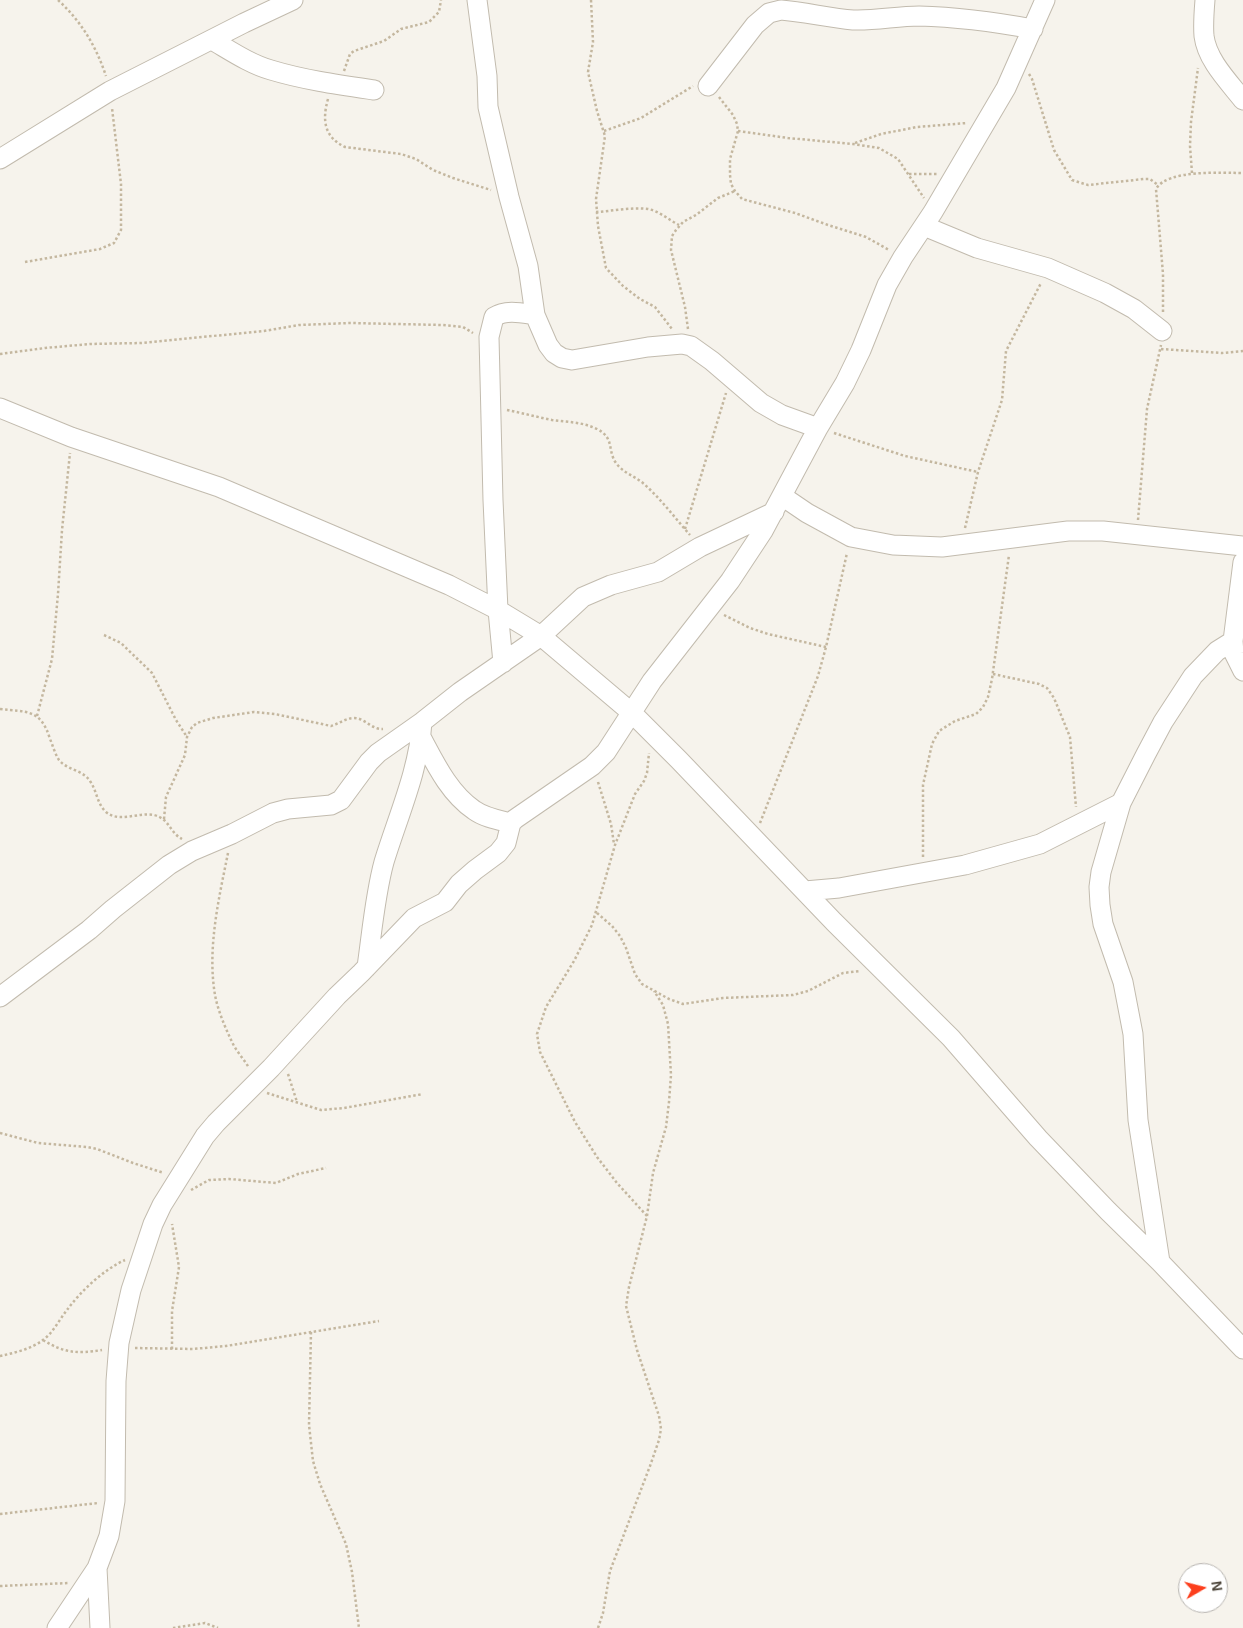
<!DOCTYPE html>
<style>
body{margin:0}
#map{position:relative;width:1243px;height:1628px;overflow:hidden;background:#f6f3ec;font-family:Helvetica,sans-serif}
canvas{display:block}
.north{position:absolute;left:1178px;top:1563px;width:50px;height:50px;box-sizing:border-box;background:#fff;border:1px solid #b7b4b0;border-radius:50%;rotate:82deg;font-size:14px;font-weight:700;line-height:20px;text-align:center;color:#4b4439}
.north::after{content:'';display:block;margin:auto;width:18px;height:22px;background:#fc3f1d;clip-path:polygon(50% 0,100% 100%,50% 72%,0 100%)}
</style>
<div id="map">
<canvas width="1243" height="1628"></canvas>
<div class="north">N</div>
</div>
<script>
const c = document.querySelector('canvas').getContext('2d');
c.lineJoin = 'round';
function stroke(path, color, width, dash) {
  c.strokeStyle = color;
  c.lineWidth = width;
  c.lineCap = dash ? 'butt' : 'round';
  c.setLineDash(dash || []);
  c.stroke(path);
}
const path = new Path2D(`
 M 58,0 C 81,21 96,46 106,76
 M 591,0 L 593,42 L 588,72 L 597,111 L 605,136 L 596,199 L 598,226 L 606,268 L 623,286 L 640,299 L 655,307 L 672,329
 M 344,71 L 350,54 L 354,51 L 384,41 L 401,29 L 429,22 L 439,12 L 441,0
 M 1029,74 L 1032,79 L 1054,150 L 1072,180 L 1088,185 L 1144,179 L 1150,179 L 1158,185
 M 719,97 L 733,115 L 737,124 L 738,131 L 730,159 L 730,175 L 731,184 L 735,191 L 742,199 L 795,213 L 828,225 L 866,237 L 889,250
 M 328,99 C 322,120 324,137 345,147 L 401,154 L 416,159 L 433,170 L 453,178 L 491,190
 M 604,131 L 641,118 L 693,86
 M 738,131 L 788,138 L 853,144 L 879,148 L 898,159 L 924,198
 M 855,143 L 881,134 L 917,127 L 967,123
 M 1192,173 L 1190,146 L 1191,122 L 1198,68
 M 909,174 L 938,174
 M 596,212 C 613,211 631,207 648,209 C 659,211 669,220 679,225
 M 25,262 L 100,249 L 114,243 L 121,230 L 121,184 L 112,108
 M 1163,312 L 1163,274 L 1156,189 C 1167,169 1223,173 1243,173
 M 688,329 L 685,307 L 671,250 L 672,236 L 676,230 L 683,222 L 696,215 L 718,198 L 735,191
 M 1161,349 L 1222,353 L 1243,351
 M 0,354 L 45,348 L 90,344 L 141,343 L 264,331 L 299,325 L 350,323 L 443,325 L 463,327 L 473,333
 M 507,410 C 522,413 537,417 552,420 C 567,422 583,422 597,429 C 615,438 607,450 616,463 C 623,473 635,476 644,484 C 661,499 675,518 690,535
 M 834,433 L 905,456 L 978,472
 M 1138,520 L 1147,409 L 1161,345
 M 965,528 L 978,472 L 1002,400 L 1006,351 L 1041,283
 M 685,529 L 726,393
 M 724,615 L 750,628 L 768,634 L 826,647
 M 104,635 L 121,643 L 152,673 L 176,720 L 187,737
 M 993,674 L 1039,684 L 1047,688 L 1054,698 L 1070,737 L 1076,807
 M 0,709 C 27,712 41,709 50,739 C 53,746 55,754 59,760 C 67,770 83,770 90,781 C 97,791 97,804 106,812 C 118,823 139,812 154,815 C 170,819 169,832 182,839
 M 37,716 L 52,659 L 58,594 L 62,530 L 70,453
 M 598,782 L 611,824 L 614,844
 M 164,819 L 166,797 L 185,755 L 187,737 L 192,727 L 197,723 L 213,718 L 254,712 L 275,714 L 331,726 C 339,724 345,718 354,718 C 365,718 372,730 383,729
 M 760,823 L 818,676 L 826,647 L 847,553
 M 228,853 C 219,898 207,948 215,995 C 218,1011 225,1027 232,1042 C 236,1051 244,1059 249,1068
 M 923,857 L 923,785 L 932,744 L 939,731 L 955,721 L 976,714 L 983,707 L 988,697 L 992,679 L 1009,555
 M 597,913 L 612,926 L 620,936 L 626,948 L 635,974 L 642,984 L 669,999 L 683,1004 L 723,998 L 793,995 L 808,991 L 843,973 L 860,971
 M 288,1074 L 297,1102
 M 267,1093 L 321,1110 L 344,1108 L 423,1094
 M 0,1133 L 38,1143 L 87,1147 L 97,1149 L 133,1163 L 164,1173
 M 191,1190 L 209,1180 L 229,1179 L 276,1183 L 298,1174 L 326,1168
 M 647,1216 L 617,1183 L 597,1157 L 575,1122 L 540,1052 L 537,1034 L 546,1007 L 574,961 L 592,925 L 615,845 L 635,794 L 644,781 L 647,773 L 649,753
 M 311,1332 L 309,1425 L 313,1461 L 320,1484 L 346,1544 L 352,1572 L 359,1628
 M 43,1340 C 64,1353 77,1354 102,1350
 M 135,1348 L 193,1349 L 226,1346 L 379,1321
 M 172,1349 L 172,1311 L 179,1267 L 172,1224
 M 0,1356 C 14,1353 31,1349 43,1340 C 53,1333 59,1320 67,1310 C 81,1291 103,1270 125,1260
 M 0,1514 L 98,1503
 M 0,1586 L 69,1583
 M 173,1628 L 205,1623 L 218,1628
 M 598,1628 L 603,1613 L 610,1571 L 650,1466 L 659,1440 L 661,1429 L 659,1416 L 637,1350 L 626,1306 L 629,1287 L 647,1216 L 653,1173 L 666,1127 L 669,1102 L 671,1075 L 668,1024 L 663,1005 L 654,991`);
const minor = new Path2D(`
 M 477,0 L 487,76 L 488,107 L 509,197 L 528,266 L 535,315 L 548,345 L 554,353 L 562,358 L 572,360 L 648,347 L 682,344 L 691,346 L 712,361 L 761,403 L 782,415 L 818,428
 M 1205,0 C 1204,12 1203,24 1204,36 C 1207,60 1228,81 1243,100
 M 212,40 C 231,51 250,64 271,70 C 304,80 340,85 374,90
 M 708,86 L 755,25 L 769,13 L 781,10 C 805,12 829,18 853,20 C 875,21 897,16 919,16 C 958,17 995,22 1033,29
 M 0,159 L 110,91 L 244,23 L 293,0
 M 924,226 L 977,248 L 1048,268 L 1105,293 L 1134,309 L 1162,331
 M 0,408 L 71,437 L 219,487 L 449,585 L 498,610 L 541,636 L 632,713 L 679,760 L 834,922 L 951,1038 L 1038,1138 L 1108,1211 L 1160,1262 L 1243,1349
 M 782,496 L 807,513 L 851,537 L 893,545 L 942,547 L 1068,531 L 1103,531 L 1243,546
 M 1243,562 L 1233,641 L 1234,653 L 1243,671
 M 503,663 L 498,610 L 493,500 L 489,337 L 494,317 C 506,309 522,313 535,315
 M 421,737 C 435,763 449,793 474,810 C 485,818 499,820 511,823
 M 805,891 L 839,888 L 965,865 L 1040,844 L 1121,803
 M 367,967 C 372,932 375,895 384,862 C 398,816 419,770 422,722
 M 0,997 L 89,930 L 113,909 L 169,865 L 192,851 L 232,834 L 273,813 L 288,809 L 331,805 L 341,800 L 369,762 L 378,753 L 422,722 L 460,692 L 541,636 L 583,597 L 611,585 L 658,572 L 700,547 L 774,512
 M 1160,1262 L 1138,1120 L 1133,1034 L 1123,982 L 1103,924 L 1100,905 L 1099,887 L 1101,872 L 1121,803 L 1146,754 L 1163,722 L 1193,676 L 1217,651 L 1233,641
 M 97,1568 L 100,1628
 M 57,1628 L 97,1568 L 109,1536 L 115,1501 L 116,1381 L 119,1343 L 131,1290 L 153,1224 L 162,1205 L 205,1136 L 216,1123 L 271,1068 L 337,996 L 361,973 L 414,918 L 445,902 L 459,884 L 475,870 L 498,853 L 506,843 L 511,823 L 515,819 L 592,766 L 606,752 L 652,681 L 730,581 L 763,531 L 818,428 L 845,383 L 861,350 L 887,285 L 903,257 L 933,212 L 1006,88 L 1045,0`);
stroke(minor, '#c2bbae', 21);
stroke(path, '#c4b79f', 2.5, [2.5, 2.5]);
stroke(minor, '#fff', 19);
</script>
